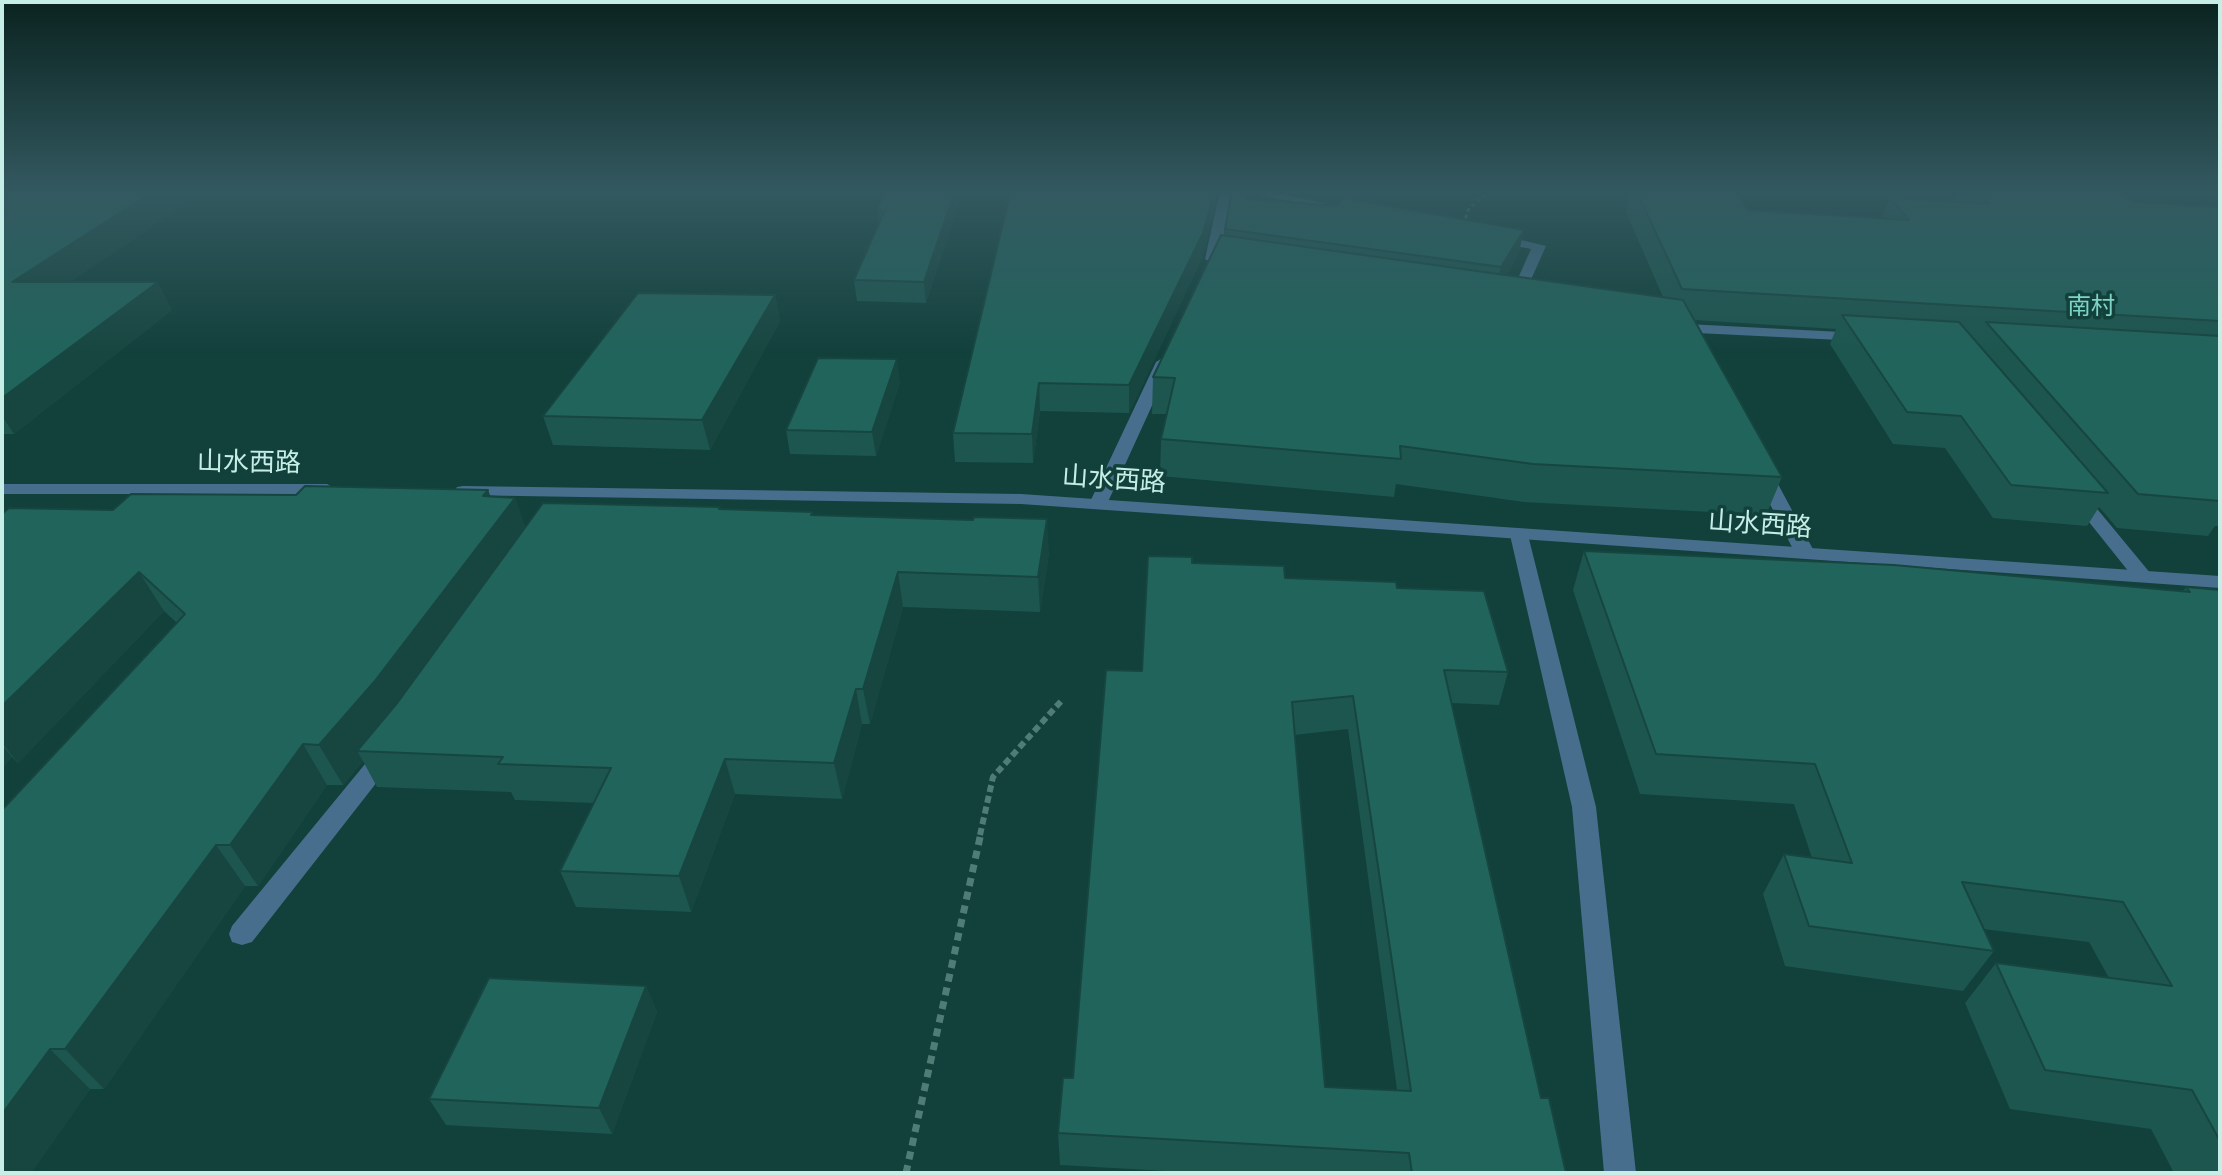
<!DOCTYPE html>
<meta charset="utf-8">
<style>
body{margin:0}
#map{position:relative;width:2222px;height:1175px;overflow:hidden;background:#12403b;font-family:"Exo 2",sans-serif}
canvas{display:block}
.frame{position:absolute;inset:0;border:4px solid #c6eee7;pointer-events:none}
</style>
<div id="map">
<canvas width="2222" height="1175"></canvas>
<div class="frame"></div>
</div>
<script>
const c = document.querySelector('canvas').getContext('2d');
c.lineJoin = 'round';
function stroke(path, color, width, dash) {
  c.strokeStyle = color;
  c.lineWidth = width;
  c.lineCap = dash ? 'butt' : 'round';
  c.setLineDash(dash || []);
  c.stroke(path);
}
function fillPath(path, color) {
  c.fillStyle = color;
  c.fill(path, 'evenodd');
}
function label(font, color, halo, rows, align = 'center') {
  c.font = font + ' "Exo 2","Noto Sans SC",sans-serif';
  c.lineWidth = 7;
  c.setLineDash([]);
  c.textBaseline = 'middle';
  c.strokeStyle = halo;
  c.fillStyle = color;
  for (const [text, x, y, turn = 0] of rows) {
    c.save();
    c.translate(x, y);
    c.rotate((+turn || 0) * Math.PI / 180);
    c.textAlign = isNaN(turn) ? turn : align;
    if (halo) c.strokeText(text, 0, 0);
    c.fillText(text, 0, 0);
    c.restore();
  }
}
const pathFar2 = new Path2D(`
 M 1463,225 L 1469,208 L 1492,190`);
const pathFar1 = new Path2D(`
 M 980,835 L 993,777 L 1063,699`);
const path = new Path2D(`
 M 906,1173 L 981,833`);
const service = new Path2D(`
 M 1220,190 L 1232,190 L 1219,259 L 1212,263 L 1205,259 Z
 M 1239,190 L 1265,190 L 1353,210 L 1347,214 Z
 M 1496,234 L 1546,246 L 1520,304 L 1510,304 L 1508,301 L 1531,249 L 1491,241 L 1491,235 Z
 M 1519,529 L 1528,535 L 1596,807 L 1636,1173 L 1604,1173 L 1572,807 L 1510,535 Z`);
const minor = new Path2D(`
 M 1687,324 L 1861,333 L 1868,337 L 1861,341 L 1697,333 L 1701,340 L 1693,345 L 1688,343 L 1680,328 Z
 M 1164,357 L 1172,362 L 1107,504 L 1098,509 L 1092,508 L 1089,504 L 1156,362 Z
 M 1762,466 L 1771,471 L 1815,553 L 1812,557 L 1805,559 L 1795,553 L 1753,471 Z
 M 2078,492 L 2084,493 L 2151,574 L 2154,578 L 2151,582 L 2137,582 L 2069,497 Z
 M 387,744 L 395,747 L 399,753 L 395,759 L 252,942 L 242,945 L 232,942 L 229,934 L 232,926 L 379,747 Z`);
const tertiary = new Path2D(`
 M 2,484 L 327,484 L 336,489 L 327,494 L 2,494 Z
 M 463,486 L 1021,494 L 2220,576 L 2220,588 L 1021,504 L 457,495 L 454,491 L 457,487 Z`);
const wall = new Path2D(`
 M 887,190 L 960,190 L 961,197 L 926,303 L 857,301 L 854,280 L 879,224 L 877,209 Z
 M 1011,190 L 1219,190 L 1202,258 L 1129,413 L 1040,411 L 1033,463 L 955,462 L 953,433 Z
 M 1632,190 L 1723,190 L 1748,210 L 1881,218 L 1890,198 L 1952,202 L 1957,190 L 2117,190 L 2132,202 L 2220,207 L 2220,526 L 2215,526 L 2208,536 L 2117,528 L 2099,507 L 2087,526 L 1993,518 L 1945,448 L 1893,444 L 1830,344 L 1836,329 L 1695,320 L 1782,477 L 1766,515 L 1524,502 L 1396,484 L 1394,497 L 1160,476 L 1161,439 L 1167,414 L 1152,414 L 1153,377 L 1224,236 L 1225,229 L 1249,199 L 1524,230 L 1518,255 L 1506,275 L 1663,297 L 1626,212 Z
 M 2,193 L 200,194 L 70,282 L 172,310 L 14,434 L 2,434 Z
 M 775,295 L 780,321 L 710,450 L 553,445 L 543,416 Z
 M 900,382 L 876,456 L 790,454 L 786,430 Z
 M 490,497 L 515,498 L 525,527 L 720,507 L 721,509 L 813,512 L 813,516 L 1049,553 L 1040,612 L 903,607 L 870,724 L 862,724 L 842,799 L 735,794 L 691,912 L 576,907 L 560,871 L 594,803 L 515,800 L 511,792 L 377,787 L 363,761 L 343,785 L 327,785 L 258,886 L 245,886 L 104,1089 L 90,1089 L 31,1173 L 2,1173 L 177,623 L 164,611 L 18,763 L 12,757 L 2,768 L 2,514 Z
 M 1584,551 L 2183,591 L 2186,587 L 2220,590 L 2220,1173 L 2174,1173 L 2151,1129 L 2010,1109 L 1965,1003 L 1996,963 L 2109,978 L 2089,942 L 1983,929 L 1994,951 L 1963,991 L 1785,966 L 1763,894 L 1784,854 L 1812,858 L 1794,804 L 1640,794 L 1573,590 Z
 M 1192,563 L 1285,578 L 1397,588 L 1508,672 L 1499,705 L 1451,703 L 1541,1098 L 1566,1173 L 1200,1173 L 1060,1165 L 1058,1133 L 1073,1078 L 1142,671 ZM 1348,729 L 1397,1090 L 1325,1087 L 1294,735 Z
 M 646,986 L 657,1012 L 612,1134 L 446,1125 L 429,1099 Z`);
const shadedWall = new Path2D(`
 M 155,190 L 198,190 L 200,194 L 29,310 L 12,282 Z
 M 955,190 L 960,190 L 961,197 L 926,303 L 924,282 Z
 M 1214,190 L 1219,190 L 1202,258 L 1129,413 L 1129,385 Z
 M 1524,230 L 1518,255 L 1495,293 L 1501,267 Z
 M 158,282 L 172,310 L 14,434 L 2,416 L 2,398 Z
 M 775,295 L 780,321 L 710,450 L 702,420 Z
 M 897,359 L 900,382 L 876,456 L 872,432 Z
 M 1039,383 L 1040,411 L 1033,463 L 1032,434 Z
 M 488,490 L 499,518 L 515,498 L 529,536 L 395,722 L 357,751 L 363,761 L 343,785 L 319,745 Z
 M 1047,519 L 1049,553 L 1040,612 L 1038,577 Z
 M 139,572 L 164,611 L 18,763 L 2,743 L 2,706 Z
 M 898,572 L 903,607 L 870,724 L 863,689 Z
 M 856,689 L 862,724 L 842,799 L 834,763 Z
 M 303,744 L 327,785 L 258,886 L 230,845 Z
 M 2,745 L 12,757 L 2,768 Z
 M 725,759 L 735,794 L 691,912 L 679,876 Z
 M 216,845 L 245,886 L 104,1089 L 65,1049 Z
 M 646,986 L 657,1012 L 612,1134 L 599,1108 Z
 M 50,1049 L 90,1089 L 31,1173 L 2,1173 L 2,1114 Z`);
const building = new Path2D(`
 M 6,190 L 155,190 L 12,282 L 158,282 L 2,398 L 2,193 Z
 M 887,190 L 955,190 L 924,282 L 854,280 L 884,212 L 877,209 Z
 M 1011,190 L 1214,190 L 1203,233 L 1129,385 L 1039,383 L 1032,434 L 953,433 Z
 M 1232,190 L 1248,190 L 1246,199 L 1336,206 L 1343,198 L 1524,230 L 1501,267 L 1225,229 Z
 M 1636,190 L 1735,191 L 1748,210 L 1909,220 L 1890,198 L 1989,204 L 1976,190 L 2117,190 L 2132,202 L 2220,207 L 2220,321 L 1682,289 Z
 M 1221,235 L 1683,300 L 1782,477 L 1533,464 L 1400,446 L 1401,459 L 1161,439 L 1175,378 L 1153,377 Z
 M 638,293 L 775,295 L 702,420 L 543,416 Z
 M 1842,315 L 1959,322 L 2108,493 L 2011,485 L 1961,416 L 1907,412 Z
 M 1986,322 L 2220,336 L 2220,501 L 2138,494 Z
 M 818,358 L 897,359 L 872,432 L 786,430 Z
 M 305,486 L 488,490 L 483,496 L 515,498 L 374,682 L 319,745 L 303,744 L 230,845 L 216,845 L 65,1049 L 50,1049 L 2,1114 L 2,810 L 185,614 L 139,572 L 2,706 L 2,514 L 9,508 L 113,510 L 131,494 L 296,495 Z
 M 543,503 L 720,507 L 719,509 L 813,512 L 811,515 L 973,520 L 974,517 L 1047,519 L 1038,577 L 898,572 L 863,689 L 856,689 L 834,763 L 725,759 L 679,876 L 560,871 L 611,768 L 498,764 L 503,757 L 357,751 L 398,702 Z
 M 1584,551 L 1894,565 L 2190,592 L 2186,587 L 2220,590 L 2220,1141 L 2192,1090 L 2045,1070 L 1996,963 L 2172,986 L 2123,902 L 1962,882 L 1994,951 L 1809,926 L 1784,854 L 1852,863 L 1815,764 L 1656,754 Z
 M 1148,556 L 1192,557 L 1192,563 L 1284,566 L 1285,578 L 1396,582 L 1397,588 L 1484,591 L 1508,672 L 1444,670 L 1541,1098 L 1549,1098 L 1566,1173 L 1412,1173 L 1409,1153 L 1058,1133 L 1063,1078 L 1073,1078 L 1106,670 L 1142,671 ZM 1353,696 L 1411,1091 L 1325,1087 L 1292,702 Z
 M 489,978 L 646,986 L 599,1108 L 429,1099 Z`);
const farNeighbourhoodnames = [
 ["南村",2091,306]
];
const streetNames = [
 ["山水西路",249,462,1],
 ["山水西路",1114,479,4],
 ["山水西路",1760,524,4]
];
stroke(pathFar2, '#507c76', 3, [4, 3]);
stroke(pathFar1, '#507c76', 6, [7, 4]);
stroke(path, '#507c76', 7, [8, 6]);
fillPath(service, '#476e8d');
fillPath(minor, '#476e8d');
fillPath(tertiary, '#476e8d');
fillPath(wall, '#1c564f');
fillPath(shadedWall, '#174640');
fillPath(building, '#21645c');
stroke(building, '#174640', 2);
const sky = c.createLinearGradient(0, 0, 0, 355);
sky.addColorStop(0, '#0a2320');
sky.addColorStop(0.54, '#335960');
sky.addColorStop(1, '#33596000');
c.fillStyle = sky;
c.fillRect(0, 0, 2222, 355);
label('24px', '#7ed3c7', '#12403b', farNeighbourhoodnames);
label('26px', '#c6eee7', '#12403b', streetNames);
</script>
